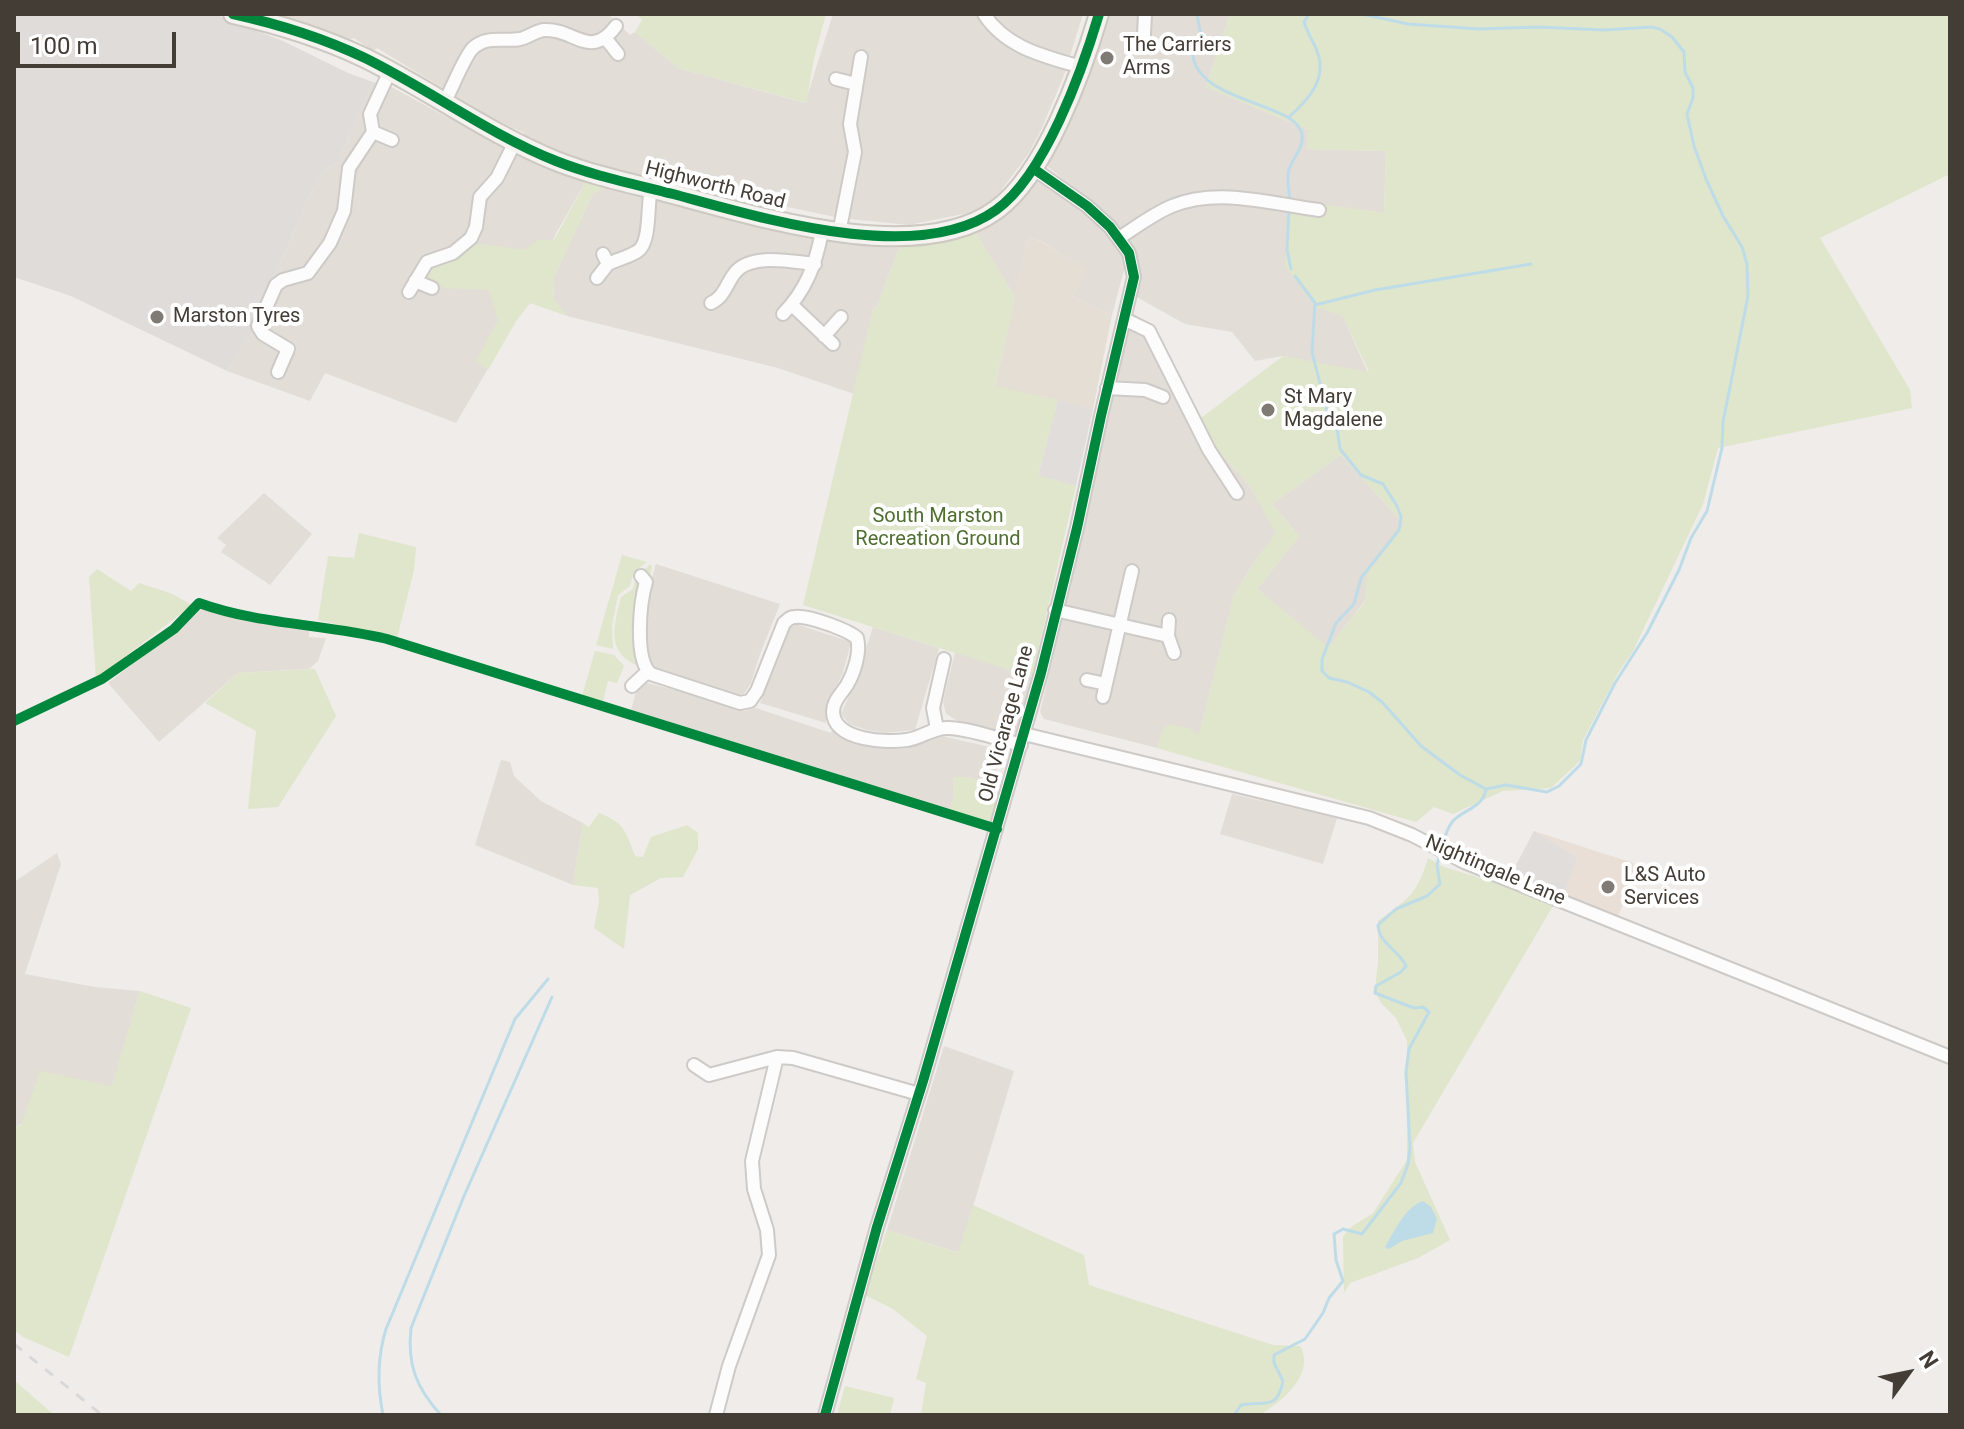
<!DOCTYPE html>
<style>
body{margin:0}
#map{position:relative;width:1964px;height:1429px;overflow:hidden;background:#efece9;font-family:Roboto,sans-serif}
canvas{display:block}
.frame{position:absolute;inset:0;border:16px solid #443d36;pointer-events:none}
.north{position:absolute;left:1868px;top:1333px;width:80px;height:80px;-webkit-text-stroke:6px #fff;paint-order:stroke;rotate:57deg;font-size:22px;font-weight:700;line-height:32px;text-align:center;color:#443d36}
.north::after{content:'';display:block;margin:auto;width:28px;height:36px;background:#443d36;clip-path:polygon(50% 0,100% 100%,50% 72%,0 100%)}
.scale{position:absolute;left:16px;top:32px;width:160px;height:36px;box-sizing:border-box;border:4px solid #443d36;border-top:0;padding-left:10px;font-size:24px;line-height:28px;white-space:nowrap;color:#443d36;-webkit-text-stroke:6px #fff;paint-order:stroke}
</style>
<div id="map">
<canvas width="1964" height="1429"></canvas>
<div class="frame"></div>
<div class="north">N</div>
<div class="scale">100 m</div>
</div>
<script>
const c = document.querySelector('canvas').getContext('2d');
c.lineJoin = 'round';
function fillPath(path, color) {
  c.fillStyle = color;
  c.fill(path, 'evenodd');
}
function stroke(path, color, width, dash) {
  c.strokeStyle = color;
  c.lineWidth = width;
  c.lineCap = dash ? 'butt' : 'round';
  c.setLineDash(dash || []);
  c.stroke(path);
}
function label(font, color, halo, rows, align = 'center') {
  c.font = font + ' Roboto,sans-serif';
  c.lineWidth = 8;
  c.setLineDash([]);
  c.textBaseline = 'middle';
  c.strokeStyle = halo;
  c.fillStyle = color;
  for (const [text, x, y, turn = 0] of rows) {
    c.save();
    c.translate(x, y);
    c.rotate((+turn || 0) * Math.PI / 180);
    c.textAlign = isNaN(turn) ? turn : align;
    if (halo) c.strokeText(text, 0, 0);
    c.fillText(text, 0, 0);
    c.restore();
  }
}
const residential = new Path2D(`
 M 268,14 L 608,14 L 630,35 L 635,32 L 678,68 L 805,103 L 833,14 L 1083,14 L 1064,75 L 1042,128 L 1029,153 L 1000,192 L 990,202 L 968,213 L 909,225 L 840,218 L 730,195 L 729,199 L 570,157 L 528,140 L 524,133 L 488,116 L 377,48 L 373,51 L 354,38 L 348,40 Z
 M 1102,14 L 1230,14 L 1206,87 L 1309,130 L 1307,149 L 1386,151 L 1384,213 L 1288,200 L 1316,306 L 1343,316 L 1368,373 L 1283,356 L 1255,361 L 1232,332 L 1185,324 L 1133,295 L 1139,263 L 1130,241 L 1099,208 L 1043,163 Z
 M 373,82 L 386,84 L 445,116 L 458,118 L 518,153 L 588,178 L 555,235 L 530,303 L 516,321 L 456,423 L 325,373 L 310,401 L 227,371 L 249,336 L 308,199 L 323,171 L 338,162 Z
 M 1034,176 L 1087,211 L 1117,245 L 1125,266 L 1112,315 L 1072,296 L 1086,269 L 1041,241 L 1028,237 L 1015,297 L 972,227 Z
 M 612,185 L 833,239 L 900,246 L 877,306 L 873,309 L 854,394 L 778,368 L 567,316 L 554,300 L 553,279 L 593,193 Z
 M 1129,311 L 1154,327 L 1183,389 L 1219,452 L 1249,485 L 1277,533 L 1257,558 L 1234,595 L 1199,735 L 1163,730 L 1157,748 L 1044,719 L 1040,712 L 1087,518 Z
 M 1341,455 L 1404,524 L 1368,574 L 1365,601 L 1328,648 L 1257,589 L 1299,536 L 1272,504 Z
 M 264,493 L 312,534 L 270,585 L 221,552 L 226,545 L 217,538 Z
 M 656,564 L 780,604 L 759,657 L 751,683 L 744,694 L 735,695 L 649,667 L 644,628 L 647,595 Z
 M 201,607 L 244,620 L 309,628 L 309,637 L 326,638 L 318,661 L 309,669 L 238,673 L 159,742 L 108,683 L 164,640 Z
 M 796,624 L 851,642 L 843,673 L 829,700 L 826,723 L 760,703 L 790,627 Z
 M 873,627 L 939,648 L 915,730 L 884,733 L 867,730 L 849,724 L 841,714 L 855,682 Z
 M 955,652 L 1032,677 L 1021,724 L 1013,736 L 961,723 L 946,714 L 943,702 Z
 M 639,681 L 715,700 L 744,711 L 756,708 L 831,733 L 832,730 L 842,738 L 872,746 L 903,749 L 942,736 L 1003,750 L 992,785 L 966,777 L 953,777 L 954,796 L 950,810 L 631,710 Z
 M 501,760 L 510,762 L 514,776 L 541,801 L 583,823 L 573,885 L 475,845 Z
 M 1232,794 L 1337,818 L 1323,864 L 1220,834 Z
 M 57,853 L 61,864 L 25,974 L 95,987 L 140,991 L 112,1087 L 14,1127 L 14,882 Z
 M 944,1046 L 1014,1071 L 959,1253 L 887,1230 Z`);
const commercial = new Path2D(`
 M 1534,831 L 1633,863 L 1635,873 L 1617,919 L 1511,874 Z`);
const industrial = new Path2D(`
 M 14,14 L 214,14 L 283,41 L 348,73 L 373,82 L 338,162 L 323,171 L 308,199 L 249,336 L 227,371 L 71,296 L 14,277 Z`);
const education = new Path2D(`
 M 1028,237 L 1040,241 L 1087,269 L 1072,296 L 1112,315 L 1093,409 L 995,387 Z`);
const green = new Path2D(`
 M 636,14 L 826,14 L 815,54 L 806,103 L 678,68 L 635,32 L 642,20 Z
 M 1230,14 L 1950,14 L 1950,174 L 1820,238 L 1910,390 L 1912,408 L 1718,448 L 1703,504 L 1633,651 L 1618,673 L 1583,740 L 1580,761 L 1551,788 L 1503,791 L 1453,814 L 1434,807 L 1416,822 L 1157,748 L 1163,729 L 1170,724 L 1191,729 L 1199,735 L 1234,595 L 1257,558 L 1276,533 L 1249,485 L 1219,452 L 1201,418 L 1283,356 L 1369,372 L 1343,316 L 1316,307 L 1285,266 L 1288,199 L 1384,213 L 1386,151 L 1306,149 L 1309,130 L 1206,87 ZM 1341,455 L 1404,524 L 1367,574 L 1365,602 L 1328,647 L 1257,589 L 1299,536 L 1272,504 Z
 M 588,178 L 612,185 L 593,193 L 553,279 L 554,300 L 567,316 L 530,303 L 516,321 L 488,370 L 476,361 L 498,320 L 489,290 L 445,288 L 427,279 L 429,268 L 469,245 L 484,244 L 525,250 L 538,240 L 554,240 Z
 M 972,227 L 1015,297 L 995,386 L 1058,400 L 1038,474 L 1076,486 L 1032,677 L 803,605 L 873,309 L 877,306 L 900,246 L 940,241 Z
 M 359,533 L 416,547 L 414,570 L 397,638 L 318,620 L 328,556 L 354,558 Z
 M 622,555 L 647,562 L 634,572 L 630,586 L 618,595 L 612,625 L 613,649 L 596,645 Z
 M 649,565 L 652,566 L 650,578 L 636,578 C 640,588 637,600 635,608 C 630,625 637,649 639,666 C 605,653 614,626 621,597 L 633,589 C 640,563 639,579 649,565 Z
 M 97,569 L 131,591 L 139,583 L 170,593 L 192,605 L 96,679 L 89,577 Z
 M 595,651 L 614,655 L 624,666 L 617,683 L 608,681 L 603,701 L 582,696 Z
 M 315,669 L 336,716 L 278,807 L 248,809 L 256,731 L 205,703 L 238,673 Z
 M 953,777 L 966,777 L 1000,788 L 991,822 L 950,810 L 954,796 Z
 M 599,813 C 625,823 626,832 635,856 L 643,857 L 651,837 L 687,825 L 698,833 L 698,849 L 683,877 L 661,878 L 630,895 L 624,949 L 594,928 L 599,903 L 598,888 L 573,885 L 583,823 L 589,827 Z
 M 1428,858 L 1444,867 L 1513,888 L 1553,906 L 1413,1143 L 1415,1162 L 1450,1240 L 1418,1258 L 1350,1283 L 1344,1293 L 1343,1237 L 1351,1227 L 1373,1213 L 1407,1160 L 1407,1041 L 1396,1018 L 1381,1003 L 1375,992 L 1378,961 L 1378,921 C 1408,899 1417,895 1428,858 Z
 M 140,991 L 191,1008 L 69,1357 L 23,1337 L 14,1330 L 14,1127 L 21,1125 L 40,1071 L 112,1086 Z
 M 973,1205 L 1084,1255 L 1089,1285 L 1273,1345 L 1300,1346 C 1316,1374 1281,1403 1259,1415 L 921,1415 L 926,1383 L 916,1379 L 927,1336 L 893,1309 L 865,1295 L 887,1230 L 958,1253 Z
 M 14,1380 L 54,1415 L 14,1415 Z
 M 845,1386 L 894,1398 L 890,1415 L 837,1415 Z`);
const parking = new Path2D(`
 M 1058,400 L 1093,409 L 1076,486 L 1038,475 Z
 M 1534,831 L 1577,858 L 1564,893 L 1514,871 Z`);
const water = new Path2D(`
 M 1423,1201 L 1431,1207 L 1437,1219 L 1433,1233 L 1402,1241 L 1389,1249 L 1385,1247 C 1394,1232 1405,1207 1423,1201 Z`);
const stream = new Path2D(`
 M 1197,14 L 1201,36 L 1193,57 C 1202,104 1298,102 1302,135 C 1304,147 1293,158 1289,169 C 1286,179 1289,190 1290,200
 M 1289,117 C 1308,100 1328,79 1317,51 C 1313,41 1307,32 1304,22 L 1309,14
 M 1289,208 L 1287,249 L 1291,269
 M 1295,276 L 1315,303 L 1312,352 L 1327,411 L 1337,428 L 1340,449 L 1361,475 L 1383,484 L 1397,506 L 1401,517 L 1399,530 L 1361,578 L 1354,604 L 1336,623 L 1322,659 L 1322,671 L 1329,678 L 1347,682 L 1369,692 L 1382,702 L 1421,746 L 1460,775 L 1486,789 L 1506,785 L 1547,792 L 1559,786 L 1581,764 L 1586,740 L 1615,683 L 1647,633 L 1679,570 L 1691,538 L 1707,511 L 1722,448 L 1723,422 L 1748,296 L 1747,264 L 1742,247 L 1723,216 L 1706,179 L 1694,146 L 1687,114 L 1693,98 L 1693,88 L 1685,72 L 1684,52 L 1672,37 L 1660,29 L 1651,27 L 1604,30 L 1539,27 L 1479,29 L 1408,24 L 1362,14
 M 1315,305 L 1375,290 L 1531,264
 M 1442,847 C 1444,839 1447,828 1453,821 C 1464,809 1483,808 1486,789
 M 383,1415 C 377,1385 377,1358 386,1329 L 515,1019 L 548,979
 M 441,1415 C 416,1388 407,1364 411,1328 L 464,1196 L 552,997
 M 1234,1415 L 1241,1405 C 1263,1400 1277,1412 1283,1381 L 1274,1363 L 1274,1355 L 1305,1339 L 1323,1313 L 1329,1298 L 1343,1281 L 1336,1260 L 1334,1234 L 1343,1229 L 1362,1234 L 1401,1183 L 1408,1164 L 1410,1148 L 1406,1072 L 1409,1049 L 1429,1012 L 1423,1007 L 1414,1008 L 1375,993 L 1376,986 L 1401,972 L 1406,966 C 1399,950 1379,944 1378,925 L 1396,909 L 1427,896 L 1440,884 L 1437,865 L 1440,854`);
const street = new Path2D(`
 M 984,14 C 1006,48 1044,56 1081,67
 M 1144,35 L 1145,14
 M 606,39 L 618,54
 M 836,79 L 856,84
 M 444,103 C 451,91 465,55 473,48 C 487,35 503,42 520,39 C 529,37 535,31 544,30 C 574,28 590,61 616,26
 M 373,132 L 392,140
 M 839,233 L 855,152 L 850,124 L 861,57
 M 1119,238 C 1136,227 1153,214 1172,206 C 1219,187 1272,204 1319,210
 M 603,254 L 608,264 C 618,259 629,257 638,251 C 651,242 647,205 651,188
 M 597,278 L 608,264
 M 415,281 L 432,288
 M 409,292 L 427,262 L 453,253 L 471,238 L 476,227 L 480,197 L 497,178 L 515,142
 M 711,303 C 724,297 726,285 734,274 C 750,252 792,262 815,264
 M 792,305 L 833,344
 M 783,314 C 806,290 816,264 822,231
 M 1124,319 L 1149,331 L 1209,450 L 1237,493
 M 824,336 L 841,317
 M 278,372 L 288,349 L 263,334 L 258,326 L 276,285 L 283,280 L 308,273 L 330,243 L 344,211 L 349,168 L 373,132 L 370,114 L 390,71
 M 1107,388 L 1145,390 L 1163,397
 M 641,576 L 646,582 C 640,602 634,660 651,674 L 740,703 L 750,701 L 757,691 L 784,623 C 789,619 789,617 795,617 C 808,615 848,630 857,638 C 861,652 854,673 847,685 C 841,694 833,701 833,712 C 834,741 887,743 907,740 C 922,738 933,727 949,728 C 972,729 998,739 1021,745
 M 1055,610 L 1168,636
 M 1169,620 L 1168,636 L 1174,653
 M 1087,680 L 1106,684
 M 632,686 L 647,672
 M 1103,697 L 1132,571
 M 937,729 L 933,708 L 944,659
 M 1024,734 L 1369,818 L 1412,835 L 1464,862 L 1950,1057
 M 694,1065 L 709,1075 L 777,1057 L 793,1058 L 919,1094
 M 716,1415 L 729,1366 L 769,1255 L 767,1230 L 754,1189 L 752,1161 L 777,1057
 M 825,1415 L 877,1227 L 923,1081 L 1041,673 L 1077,528 L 1101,416 L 1134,277 L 1129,253 L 1110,227 L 1087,206 L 1034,169`);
const secondary = new Path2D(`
 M 233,14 C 278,24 323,38 365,58 C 430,90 489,134 556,161 C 594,176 634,184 673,194 C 759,217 917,267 996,210 C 1045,175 1082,71 1099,14`);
const rail = new Path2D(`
 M 14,1344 L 102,1415`);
const cycleway = new Path2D(`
 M 233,14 C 278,24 323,38 365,58 C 430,90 489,134 556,161 C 594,176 634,184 673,194 C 759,217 917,267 996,210 C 1045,175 1082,71 1099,14
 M 14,721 L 102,679 L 174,629 L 199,603 C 260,625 325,624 387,639 L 997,829
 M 825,1415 L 877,1227 L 923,1081 L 1041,673 L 1077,528 L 1101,416 L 1134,277 L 1129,253 L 1110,227 L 1087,206 L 1034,169`);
const markers = [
 [1107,58,8,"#807a75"],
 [157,317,8,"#807a75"],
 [1268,410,8,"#807a75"],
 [1608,887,8,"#807a75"]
];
const poiNames = [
 ["The Carriers",1123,46],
 ["Arms",1123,69],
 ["Marston Tyres",173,317],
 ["St Mary",1284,398],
 ["Magdalene",1284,421],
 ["L&S Auto",1624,876],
 ["Services",1624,899]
];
const streetNames = [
 ["Highworth Road",715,186,14],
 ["Old Vicarage Lane",1007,724,-75],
 ["Nightingale Lane",1495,871,23]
];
const parkNames = [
 ["South Marston",938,517],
 ["Recreation Ground",938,540]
];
fillPath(residential, '#e3ddd7');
fillPath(commercial, '#e9dfd6');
fillPath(industrial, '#e0dcd9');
fillPath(education, '#e5ded5');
fillPath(green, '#dfe6cb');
fillPath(parking, '#e0ddda');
fillPath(water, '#bedce8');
stroke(stream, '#bedce8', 3);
stroke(street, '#cdcac7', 16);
stroke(secondary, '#cdc8c1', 22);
stroke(street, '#fdfcfc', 12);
stroke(secondary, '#f5f3ef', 18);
stroke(rail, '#d9d8d8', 3, [10, 10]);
stroke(cycleway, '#00873e', 10);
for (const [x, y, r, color] of markers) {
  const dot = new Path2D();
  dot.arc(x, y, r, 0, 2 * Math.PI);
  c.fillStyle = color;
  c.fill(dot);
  stroke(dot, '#fff', 3);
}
label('20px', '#443d36', '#fff', poiNames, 'left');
label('20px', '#443d36', '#fff', streetNames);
label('20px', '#4f6f30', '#fff', parkNames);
</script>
